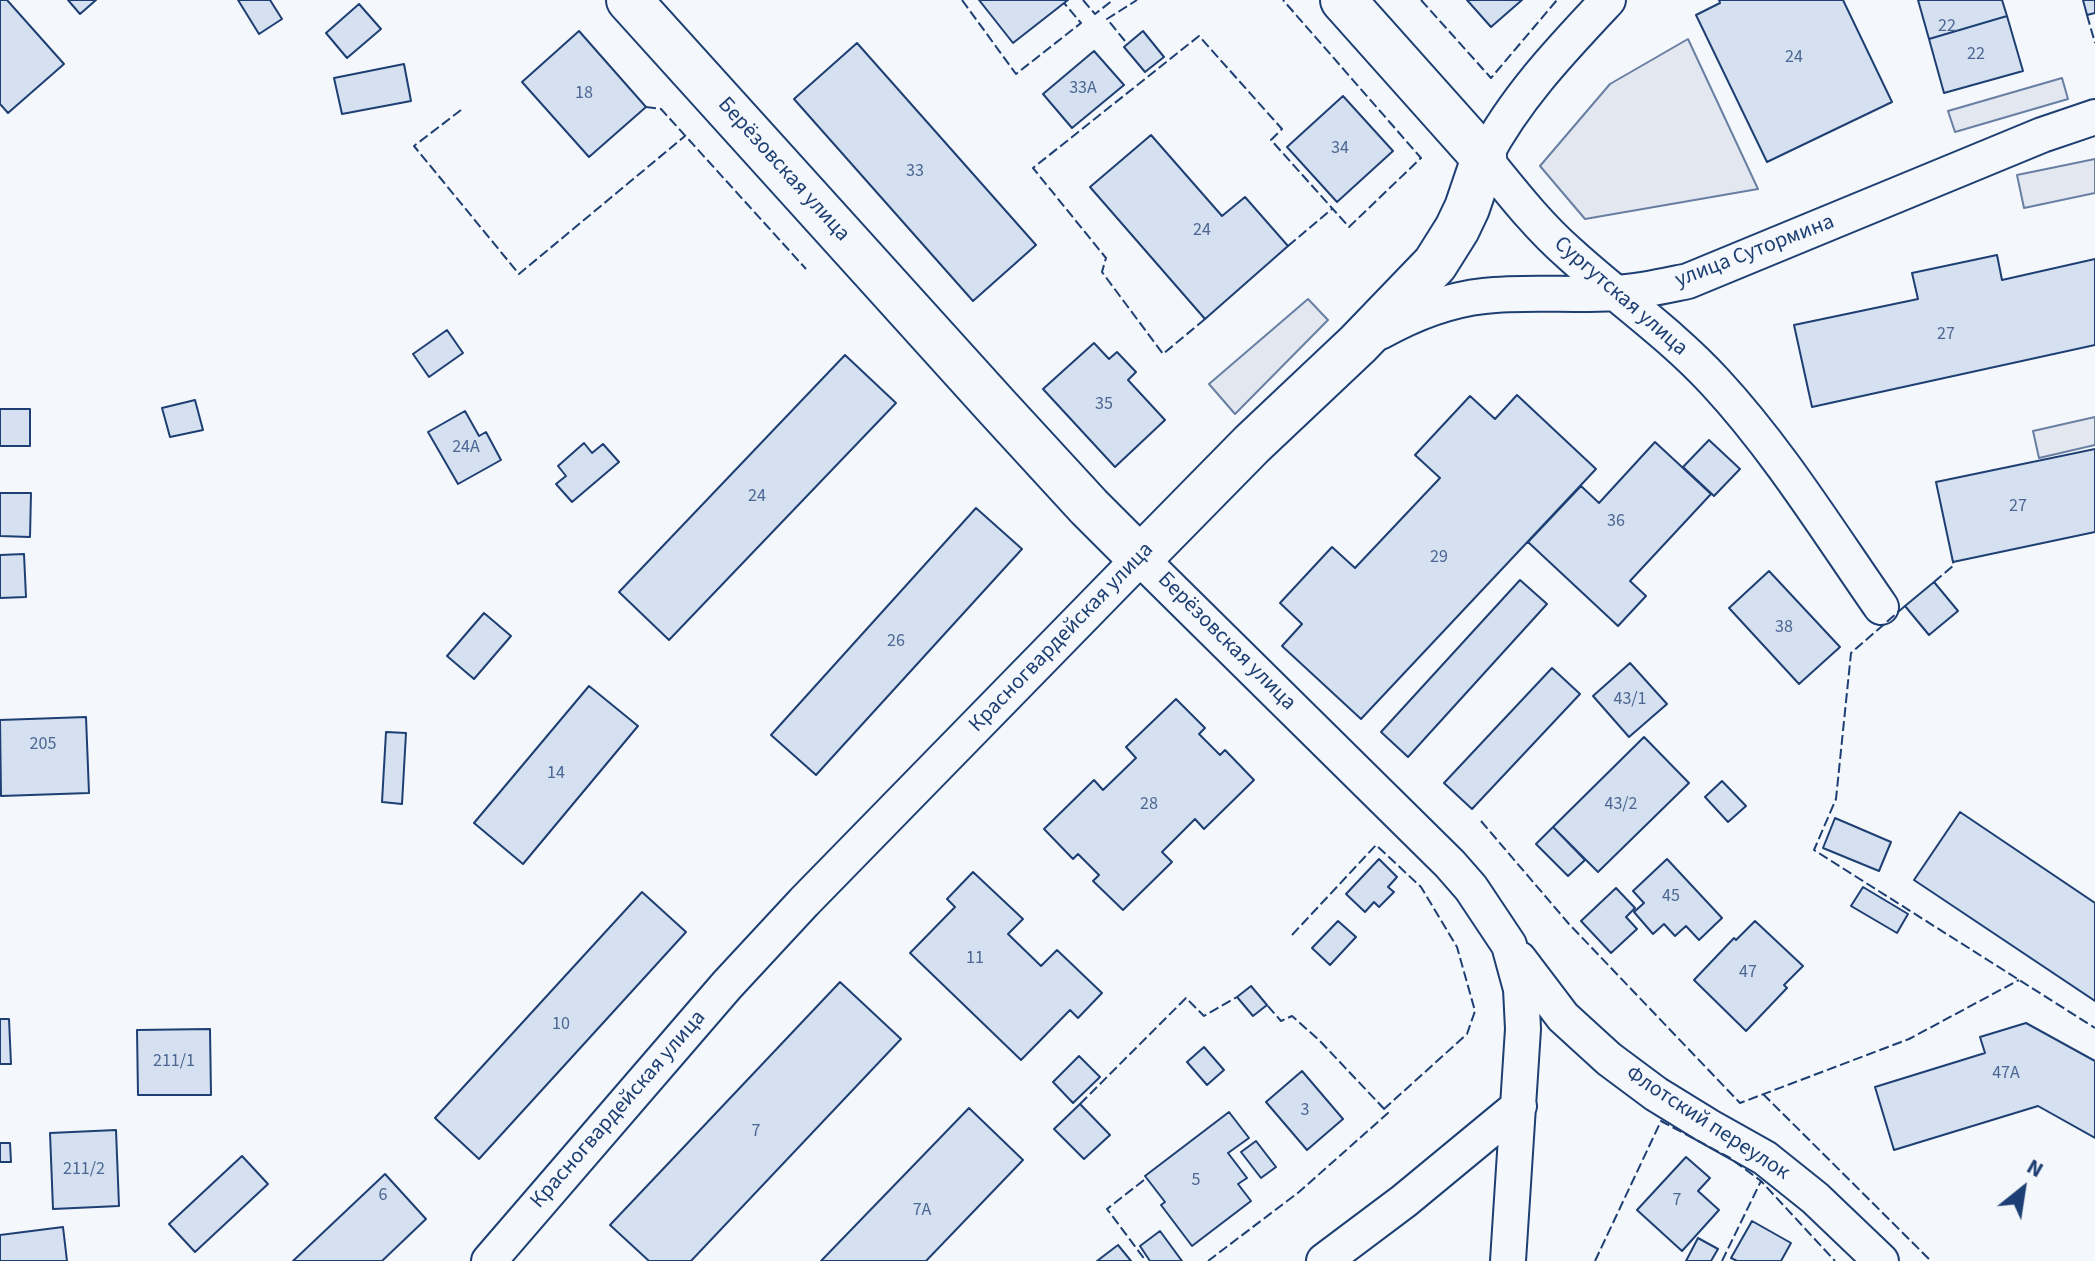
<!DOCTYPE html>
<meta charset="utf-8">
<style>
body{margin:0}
#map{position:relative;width:2095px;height:1261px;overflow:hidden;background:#f4f7fb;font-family:"Source Sans 3",sans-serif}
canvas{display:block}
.north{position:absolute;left:1983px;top:1149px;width:80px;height:80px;-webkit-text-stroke:6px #f4f7fb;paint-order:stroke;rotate:30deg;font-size:22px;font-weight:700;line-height:32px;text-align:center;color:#1d3f73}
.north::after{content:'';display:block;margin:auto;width:28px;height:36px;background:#1d3f73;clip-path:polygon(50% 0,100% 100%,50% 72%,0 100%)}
</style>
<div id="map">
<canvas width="2095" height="1261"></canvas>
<div class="north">N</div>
</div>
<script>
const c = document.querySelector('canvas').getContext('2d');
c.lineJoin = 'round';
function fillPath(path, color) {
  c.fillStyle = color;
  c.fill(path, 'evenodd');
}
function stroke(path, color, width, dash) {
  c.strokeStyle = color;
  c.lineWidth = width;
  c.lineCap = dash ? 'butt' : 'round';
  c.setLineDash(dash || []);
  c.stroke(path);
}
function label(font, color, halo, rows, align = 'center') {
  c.font = font + ' "Source Sans 3",sans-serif';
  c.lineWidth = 6;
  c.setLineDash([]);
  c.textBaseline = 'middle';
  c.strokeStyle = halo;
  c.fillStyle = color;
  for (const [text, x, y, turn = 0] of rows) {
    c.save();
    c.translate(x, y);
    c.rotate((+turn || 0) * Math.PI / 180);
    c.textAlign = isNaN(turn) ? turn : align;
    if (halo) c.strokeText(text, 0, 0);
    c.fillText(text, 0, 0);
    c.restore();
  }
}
const parking = new Path2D(`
 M 1688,39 L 1758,189 L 1585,219 L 1540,166 L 1610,84 Z
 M 2062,78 L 2068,99 L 1955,132 L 1948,111 Z
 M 2095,159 L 2095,193 L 2024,208 L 2017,175 Z
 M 1308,299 L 1328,320 L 1235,414 L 1209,384 Z
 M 2095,417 L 2095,445 L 2039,458 L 2033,431 Z`);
const building = new Path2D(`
 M 0,0 L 7,0 L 64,64 L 8,113 L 0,104 Z
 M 68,0 L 96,0 L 80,14 Z
 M 238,0 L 270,0 L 282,19 L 259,34 Z
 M 979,0 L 1068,0 L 1013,43 Z
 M 1467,0 L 1522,0 L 1491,27 Z
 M 1719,0 L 1843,0 L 1892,102 L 1767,162 L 1696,15 L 1720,3 Z
 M 1918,0 L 2002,0 L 2007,16 L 1929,39 Z
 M 2083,0 L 2095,0 L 2095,13 L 2087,15 Z
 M 359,4 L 381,29 L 347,58 L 326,33 Z
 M 2007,16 L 2023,71 L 1944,93 L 1929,39 Z
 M 579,31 L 646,107 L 589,157 L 522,82 Z
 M 1143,31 L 1164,57 L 1145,72 L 1124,47 Z
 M 857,43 L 1036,245 L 973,301 L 794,99 Z
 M 1094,51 L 1124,85 L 1072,128 L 1043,94 Z
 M 404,64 L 411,101 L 342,114 L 334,78 Z
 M 1343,96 L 1393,151 L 1337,202 L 1287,147 Z
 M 1151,135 L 1222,216 L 1245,197 L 1288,246 L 1205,319 L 1090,187 Z
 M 1997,255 L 2002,280 L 2095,259 L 2095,345 L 1812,407 L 1794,325 L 1918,299 L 1912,273 Z
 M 447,330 L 463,353 L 429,377 L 413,354 Z
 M 1094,343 L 1109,359 L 1117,352 L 1136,372 L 1128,380 L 1165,420 L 1115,467 L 1043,389 Z
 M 845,355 L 896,403 L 669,640 L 619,592 Z
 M 1517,395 L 1596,469 L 1361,719 L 1282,646 L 1302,624 L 1280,603 L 1332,547 L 1355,568 L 1440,478 L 1415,455 L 1470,396 L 1495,419 Z
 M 195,400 L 203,430 L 170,437 L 162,408 Z
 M 0,409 L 30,409 L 30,446 L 0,446 Z
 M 465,411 L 479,436 L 486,432 L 501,460 L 458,484 L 428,432 Z
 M 1709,440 L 1740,469 L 1714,496 L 1683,467 Z
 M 1655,442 L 1711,494 L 1630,581 L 1646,596 L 1618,626 L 1528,542 L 1581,486 L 1599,503 Z
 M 584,443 L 592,453 L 603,444 L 619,462 L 572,502 L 556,484 L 566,476 L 558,466 Z
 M 2095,449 L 2095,532 L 1953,562 L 1936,482 Z
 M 0,493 L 31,493 L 30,537 L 0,536 Z
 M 976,508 L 1022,549 L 816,775 L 771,735 Z
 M 24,554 L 26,597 L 0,598 L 0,555 Z
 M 1769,571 L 1840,647 L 1799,684 L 1729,608 Z
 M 1520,580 L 1547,604 L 1408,757 L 1381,732 Z
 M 1934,582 L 1958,611 L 1929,635 L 1905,606 Z
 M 484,613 L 511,636 L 474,679 L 447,656 Z
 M 1630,663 L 1667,704 L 1629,737 L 1593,696 Z
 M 1552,668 L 1580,694 L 1472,809 L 1444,783 Z
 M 589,686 L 638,726 L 523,864 L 474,823 Z
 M 1176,699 L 1205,728 L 1199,734 L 1220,755 L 1225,750 L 1254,780 L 1204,829 L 1195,819 L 1162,852 L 1172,862 L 1123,910 L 1093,881 L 1099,875 L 1078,854 L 1073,859 L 1044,829 L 1094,780 L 1103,790 L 1136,758 L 1126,747 Z
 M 86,717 L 89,793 L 1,796 L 0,720 Z
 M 386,732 L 406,733 L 402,804 L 382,802 Z
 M 1644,737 L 1689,783 L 1598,872 L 1553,827 Z
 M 1722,781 L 1746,806 L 1728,822 L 1705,797 Z
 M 1960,812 L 2095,903 L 2095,1001 L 1914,880 Z
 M 1835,818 L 1891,842 L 1879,871 L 1823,848 Z
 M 1553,827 L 1585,860 L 1568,876 L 1536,844 Z
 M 1379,859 L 1397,877 L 1388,887 L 1394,892 L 1379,907 L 1374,902 L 1365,912 L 1346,894 Z
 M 1667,859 L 1722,918 L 1699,940 L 1686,926 L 1675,936 L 1664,924 L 1653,934 L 1634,912 L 1644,903 L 1633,891 Z
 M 973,872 L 1023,919 L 1008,934 L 1041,966 L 1057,950 L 1102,993 L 1078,1018 L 1070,1010 L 1021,1060 L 910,953 L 955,907 L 947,899 Z
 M 1863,887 L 1908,914 L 1897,933 L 1851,906 Z
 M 1616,888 L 1635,908 L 1626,917 L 1637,929 L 1611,953 L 1581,921 Z
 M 642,892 L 686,932 L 479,1159 L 435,1118 Z
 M 1338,921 L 1356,937 L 1330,965 L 1312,948 Z
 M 1755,921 L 1803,966 L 1784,985 L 1787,988 L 1746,1031 L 1694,980 L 1734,938 L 1736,940 Z
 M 840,982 L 901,1039 L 691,1261 L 649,1261 L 610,1225 Z
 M 1251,986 L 1267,1005 L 1253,1016 L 1237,997 Z
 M 0,1019 L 9,1019 L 11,1064 L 0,1064 Z
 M 2026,1023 L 2095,1061 L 2095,1138 L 2038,1106 L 1894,1150 L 1875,1087 L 1985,1053 L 1980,1037 Z
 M 210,1029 L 211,1095 L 138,1095 L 137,1030 Z
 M 1204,1047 L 1224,1070 L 1207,1085 L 1187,1062 Z
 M 1079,1056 L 1100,1077 L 1073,1103 L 1053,1082 Z
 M 1302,1071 L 1343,1119 L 1307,1150 L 1266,1102 Z
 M 1080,1104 L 1110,1135 L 1084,1159 L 1054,1129 Z
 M 969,1108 L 1023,1160 L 926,1261 L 821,1261 Z
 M 1229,1112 L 1249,1138 L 1228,1153 L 1247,1178 L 1238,1184 L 1251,1201 L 1192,1246 L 1161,1205 L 1165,1202 L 1145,1176 Z
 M 116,1130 L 119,1206 L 53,1209 L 50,1133 Z
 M 1256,1141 L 1276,1167 L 1261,1178 L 1241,1152 Z
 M 0,1143 L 10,1143 L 11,1162 L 0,1162 Z
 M 242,1156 L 268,1184 L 195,1252 L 169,1224 Z
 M 1686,1157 L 1710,1178 L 1698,1191 L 1719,1210 L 1682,1251 L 1637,1210 Z
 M 385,1174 L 426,1219 L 382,1261 L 293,1261 Z
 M 1752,1221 L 1791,1243 L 1781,1261 L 1737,1261 L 1731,1258 Z
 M 63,1227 L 67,1261 L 0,1261 L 0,1235 Z
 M 1160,1231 L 1182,1261 L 1150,1261 L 1140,1246 Z
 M 1698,1238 L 1718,1249 L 1711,1261 L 1686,1261 Z
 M 1118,1245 L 1131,1261 L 1097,1261 Z`);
const street = new Path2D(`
 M 1608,0 C 1562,49 1515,98 1484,158 C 1511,191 1537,225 1569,253 C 1617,297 1671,334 1715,382 C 1778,450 1828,531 1881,607
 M 1380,332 C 1412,314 1447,300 1484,296 C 1528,291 1571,296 1615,293 C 1639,292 1664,286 1688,281 L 2042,135 L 2095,117
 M 1519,959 L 1563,1017 L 1609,1059 L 1656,1094 L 1708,1126 L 1765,1158 L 1815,1198 L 1881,1261
 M 489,1261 L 727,985 L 804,902 L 1140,558 L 1450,864 L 1471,888 L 1509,945 L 1521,989 L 1523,1029 L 1508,1261
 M 1324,1261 L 1404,1201 L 1519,1106`);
const secondary = new Path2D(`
 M 629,0 L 998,408 L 1089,507 L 1140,558 L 1252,444 L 1358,344 L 1435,264 L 1457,229 L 1467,208 L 1484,158 L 1343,0`);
const fence = new Path2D(`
 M 962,0 L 1016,74 L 1081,23 L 1064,3
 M 1083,0 L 1095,14 L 1113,0
 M 1421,0 L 1491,78 L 1557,0
 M 2087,15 L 2095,43
 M 1125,41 L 1107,19 L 1137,0
 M 646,107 L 661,109 L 806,269
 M 461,110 L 414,146 L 519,274 L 685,136
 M 1288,246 L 1333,208
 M 1205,319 L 1163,354 L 1102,272 L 1106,258 L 1033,168 L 1199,36 L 1282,129 L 1271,140 L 1349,227 L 1421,158 L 1283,0
 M 1934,582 L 1954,565 L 1953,562
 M 1905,606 L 1851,653 L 1836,799 L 1814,850 L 2095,1028
 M 1481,821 L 1569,924 L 1740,1103 L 1909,1039 L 2019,980
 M 1292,935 L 1376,845 L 1421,887 L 1457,947 L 1475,1011 L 1467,1034 L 1384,1109
 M 1763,1094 L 1931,1261
 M 1080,1104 L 1186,998 L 1204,1016 L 1237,997
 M 1144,1180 L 1107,1209 L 1146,1261
 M 1208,1261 L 1299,1192 L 1388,1113 L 1319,1040 L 1292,1016 L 1281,1021 L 1267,1005
 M 1595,1261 L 1661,1121 L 1730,1158 L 1761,1181 L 1835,1261
 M 1722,1261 L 1761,1181`);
const numberNames = [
 ["22",1947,27],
 ["22",1976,55],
 ["24",1794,58],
 ["33А",1083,89],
 ["18",584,94],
 ["34",1340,149],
 ["33",915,172],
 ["24",1202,231],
 ["27",1946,335],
 ["35",1104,405],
 ["24А",466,448],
 ["24",757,497],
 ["27",2018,507],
 ["36",1616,522],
 ["29",1439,558],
 ["38",1784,628],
 ["26",896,642],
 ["43/1",1630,700],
 ["205",43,745],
 ["14",556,774],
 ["28",1149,805],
 ["43/2",1621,805],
 ["45",1671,897],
 ["11",975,959],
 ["47",1748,973],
 ["10",561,1025],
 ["211/1",174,1062],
 ["47А",2006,1074],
 ["3",1305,1111],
 ["7",756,1132],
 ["211/2",84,1170],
 ["5",1196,1181],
 ["6",383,1196],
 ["7",1677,1201],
 ["7А",922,1211]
];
const streetNames = [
 ["Берёзовская улица",783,170,48],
 ["улица Сутормина",1755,252,-21],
 ["Сургутская улица",1620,297,41],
 ["Красногвардейская улица",1062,638,-46],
 ["Берёзовская улица",1226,642,45],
 ["Красногвардейская улица",619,1110,-49],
 ["Флотский переулок",1707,1124,33]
];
fillPath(parking, '#e3e8f0');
stroke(parking, '#687fa3', 2);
fillPath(building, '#d5e0f0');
stroke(building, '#1d3f73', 2);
stroke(street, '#1d3f73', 38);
stroke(secondary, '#1d3f73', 48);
stroke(street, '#f4f7fb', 34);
stroke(secondary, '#f4f7fb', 44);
stroke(fence, '#1d3f73', 2, [10, 4]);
label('18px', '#4b6792', null, numberNames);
label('22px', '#1d3f73', '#f4f7fb', streetNames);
</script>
